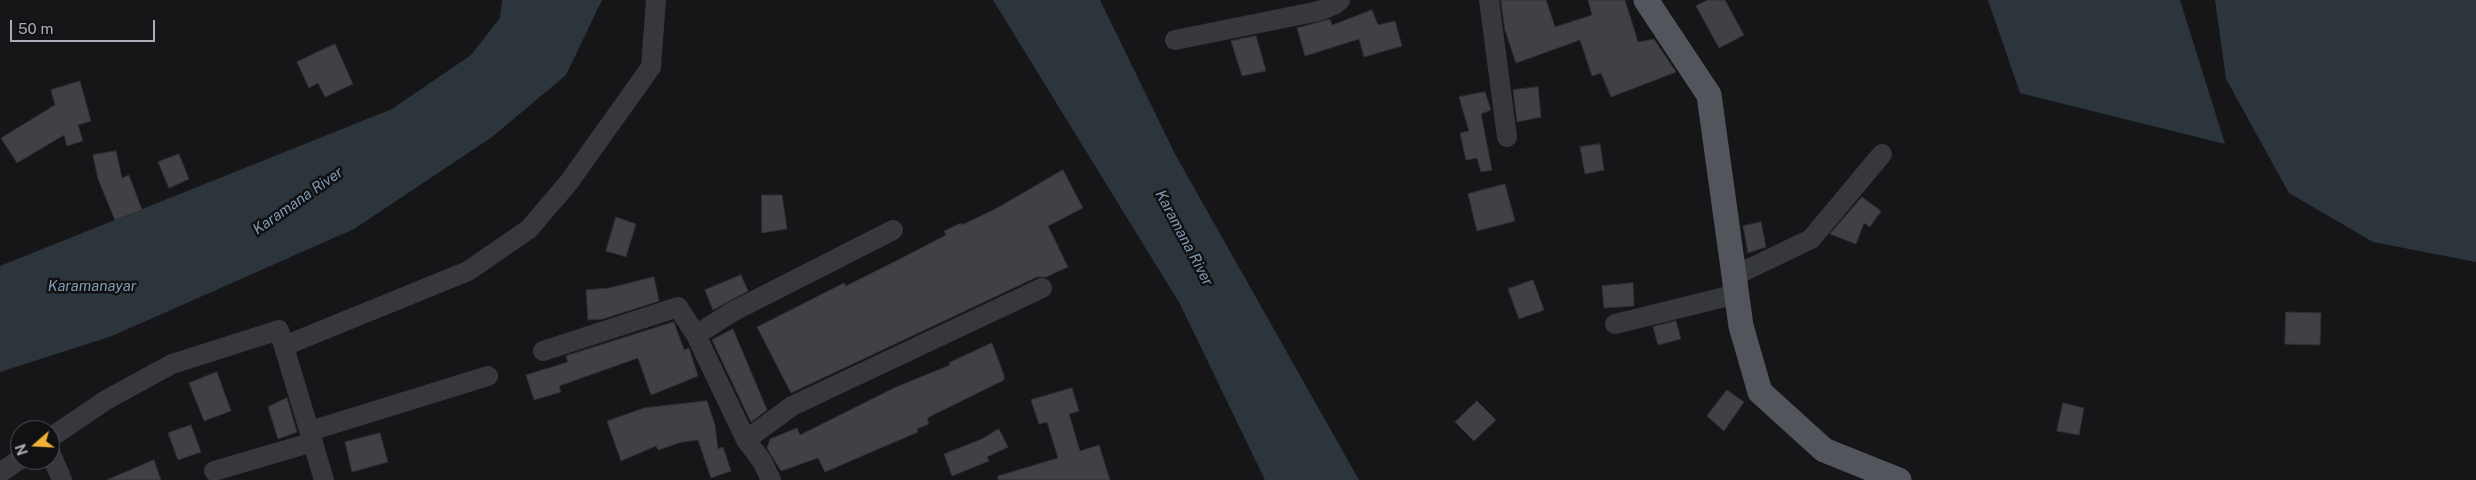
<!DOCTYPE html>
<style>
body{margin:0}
#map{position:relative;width:2476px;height:480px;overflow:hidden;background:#161618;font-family:"Public Sans",sans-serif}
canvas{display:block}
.north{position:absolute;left:10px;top:420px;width:50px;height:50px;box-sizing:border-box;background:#111113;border:1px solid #4d4f55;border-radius:50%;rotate:251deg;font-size:14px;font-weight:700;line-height:20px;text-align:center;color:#a8adb8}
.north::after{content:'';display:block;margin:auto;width:18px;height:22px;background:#f2b134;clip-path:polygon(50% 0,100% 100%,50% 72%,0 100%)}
.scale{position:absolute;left:10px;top:20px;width:145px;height:22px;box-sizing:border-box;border:2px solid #a8adb8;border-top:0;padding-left:6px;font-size:15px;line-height:18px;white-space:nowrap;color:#a8adb8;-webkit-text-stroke:4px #111113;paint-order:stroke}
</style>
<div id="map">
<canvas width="2476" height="480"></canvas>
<div class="north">N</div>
<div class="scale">50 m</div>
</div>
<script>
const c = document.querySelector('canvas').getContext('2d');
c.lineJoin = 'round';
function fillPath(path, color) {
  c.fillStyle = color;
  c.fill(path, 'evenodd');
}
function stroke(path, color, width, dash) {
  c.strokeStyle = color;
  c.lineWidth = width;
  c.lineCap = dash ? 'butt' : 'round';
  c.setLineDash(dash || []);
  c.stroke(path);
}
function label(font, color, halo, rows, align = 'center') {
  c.font = font + ' "Public Sans",sans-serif';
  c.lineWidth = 5;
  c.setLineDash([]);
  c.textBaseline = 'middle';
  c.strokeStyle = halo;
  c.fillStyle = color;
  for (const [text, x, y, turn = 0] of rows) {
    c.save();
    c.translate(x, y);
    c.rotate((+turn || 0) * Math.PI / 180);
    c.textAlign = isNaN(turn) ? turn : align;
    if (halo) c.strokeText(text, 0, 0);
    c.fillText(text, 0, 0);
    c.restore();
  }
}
const water = new Path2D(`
 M 502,0 L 602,0 L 566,75 L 492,137 L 354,229 L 112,336 L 0,372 L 0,266 L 392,109 L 471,55 L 500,18 Z
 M 993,0 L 1100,0 L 1175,154 L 1359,480 L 1265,480 L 1180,304 Z
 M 1988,0 L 2180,0 L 2225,144 L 2020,93 Z
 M 2215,0 L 2476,0 L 2476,262 L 2373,242 L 2289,193 L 2226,79 Z`);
const building = new Path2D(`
 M 1501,0 L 1546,0 L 1555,27 L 1592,15 L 1588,0 L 1625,0 L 1638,42 L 1654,39 L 1676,72 L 1611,97 L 1601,73 L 1592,76 L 1580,40 L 1516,63 L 1505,30 Z
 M 1708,0 L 1725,0 L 1744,35 L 1719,48 L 1696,6 Z
 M 1372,10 L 1378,25 L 1395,21 L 1402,46 L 1364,57 L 1359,39 L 1305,56 L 1297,28 L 1330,19 L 1332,25 Z
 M 1256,36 L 1266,71 L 1242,76 L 1231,41 Z
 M 335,44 L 353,84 L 325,97 L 318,83 L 309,88 L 297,62 Z
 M 80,81 L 91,121 L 78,125 L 83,141 L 67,146 L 64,135 L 17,163 L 1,138 L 55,105 L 51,90 Z
 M 1538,87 L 1541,117 L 1517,122 L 1513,90 Z
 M 1485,92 L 1491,110 L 1481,114 L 1492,170 L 1481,172 L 1477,158 L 1466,160 L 1460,133 L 1469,131 L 1459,97 Z
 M 1600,144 L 1604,170 L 1585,174 L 1580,147 Z
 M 116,151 L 122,178 L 129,175 L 142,210 L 115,220 L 98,179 L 93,155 Z
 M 179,154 L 189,179 L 169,188 L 158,162 Z
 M 1063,170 L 1083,208 L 1048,226 L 1068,267 L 1046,277 L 1037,277 L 791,393 L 757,327 L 844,283 L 846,286 L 898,260 L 946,235 L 944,231 L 961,223 L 962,225 L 997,208 Z
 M 1505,184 L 1515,221 L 1477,231 L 1468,194 Z
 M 762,195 L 782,195 L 787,229 L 762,233 Z
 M 1862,197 L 1881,211 L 1870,227 L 1864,223 L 1856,244 L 1830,234 Z
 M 616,217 L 636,224 L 626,257 L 606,251 Z
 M 1761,222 L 1766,247 L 1748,253 L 1743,226 Z
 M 741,275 L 748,291 L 713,310 L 705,290 Z
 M 654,277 L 659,301 L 603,319 L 588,320 L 586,290 L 609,288 Z
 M 1533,280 L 1544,310 L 1519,319 L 1508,289 Z
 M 1633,283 L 1634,306 L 1604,308 L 1602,286 Z
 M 2286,312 L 2321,313 L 2320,345 L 2285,344 Z
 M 1676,321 L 1681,339 L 1658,345 L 1653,327 Z
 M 674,322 L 684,350 L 689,348 L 698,376 L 651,395 L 638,358 L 559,386 L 561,392 L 534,400 L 526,375 L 568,362 L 566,356 Z
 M 733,329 L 767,410 L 751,422 L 712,340 Z
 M 992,343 L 1004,375 L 1004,380 L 927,418 L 929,424 L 917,429 L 918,432 L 825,472 L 818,458 L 781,471 L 767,448 L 770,439 L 797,428 L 800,435 L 894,388 L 950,365 L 949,363 Z
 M 217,372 L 231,411 L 204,421 L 189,383 Z
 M 1072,388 L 1079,411 L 1069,414 L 1080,451 L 1099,445 L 1110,480 L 998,480 L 998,476 L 1058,458 L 1047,422 L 1039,424 L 1031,400 Z
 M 1727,390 L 1744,402 L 1724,431 L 1707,416 Z
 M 287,398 L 297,432 L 278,439 L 268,407 Z
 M 707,401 L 715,425 L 718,449 L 723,447 L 731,471 L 711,478 L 698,440 L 682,442 L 658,450 L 656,446 L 621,461 L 607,421 L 644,408 Z
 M 1477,401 L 1496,420 L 1474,441 L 1455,422 Z
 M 2063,403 L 2084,408 L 2079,435 L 2057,431 Z
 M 191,425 L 201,452 L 178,460 L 168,433 Z
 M 999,429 L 1008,447 L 987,457 L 989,461 L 952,476 L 944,454 L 982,439 Z
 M 380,433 L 388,462 L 352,472 L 345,442 Z
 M 154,460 L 161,480 L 107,480 Z`);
const minor = new Path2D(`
 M 1489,0 L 1507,137
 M 1175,40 L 1319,11 L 1334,5 L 1340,0
 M 1734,276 L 1811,239 L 1882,154
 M 1615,324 L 1737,294
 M 696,335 L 732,312 L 893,230
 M 284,346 L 468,271 L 529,229 L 569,182 L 651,67 L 656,0
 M 543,351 L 678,307 L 696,335 L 746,440
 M 310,431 L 488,376
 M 50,438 L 106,400 L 172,364 L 279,330 L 324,480
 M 50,452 L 62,480
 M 214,471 L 313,442
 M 0,473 L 20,459
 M 771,480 L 762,461 L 746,440 L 792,406 L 1042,288`);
const major = new Path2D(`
 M 1646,0 L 1709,95 L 1741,326 L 1760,392 L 1824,450 L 1899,480`);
const waterNames = [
 ["Karamana River",298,201,-35],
 ["Karamana River",1184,238,62],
 ["Karamanayar",92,286]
];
fillPath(water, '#2c353c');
fillPath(building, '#404145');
stroke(building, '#303034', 1);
stroke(minor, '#37383d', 20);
stroke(major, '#53555c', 25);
label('italic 15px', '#7f9bb3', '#111113', waterNames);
</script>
